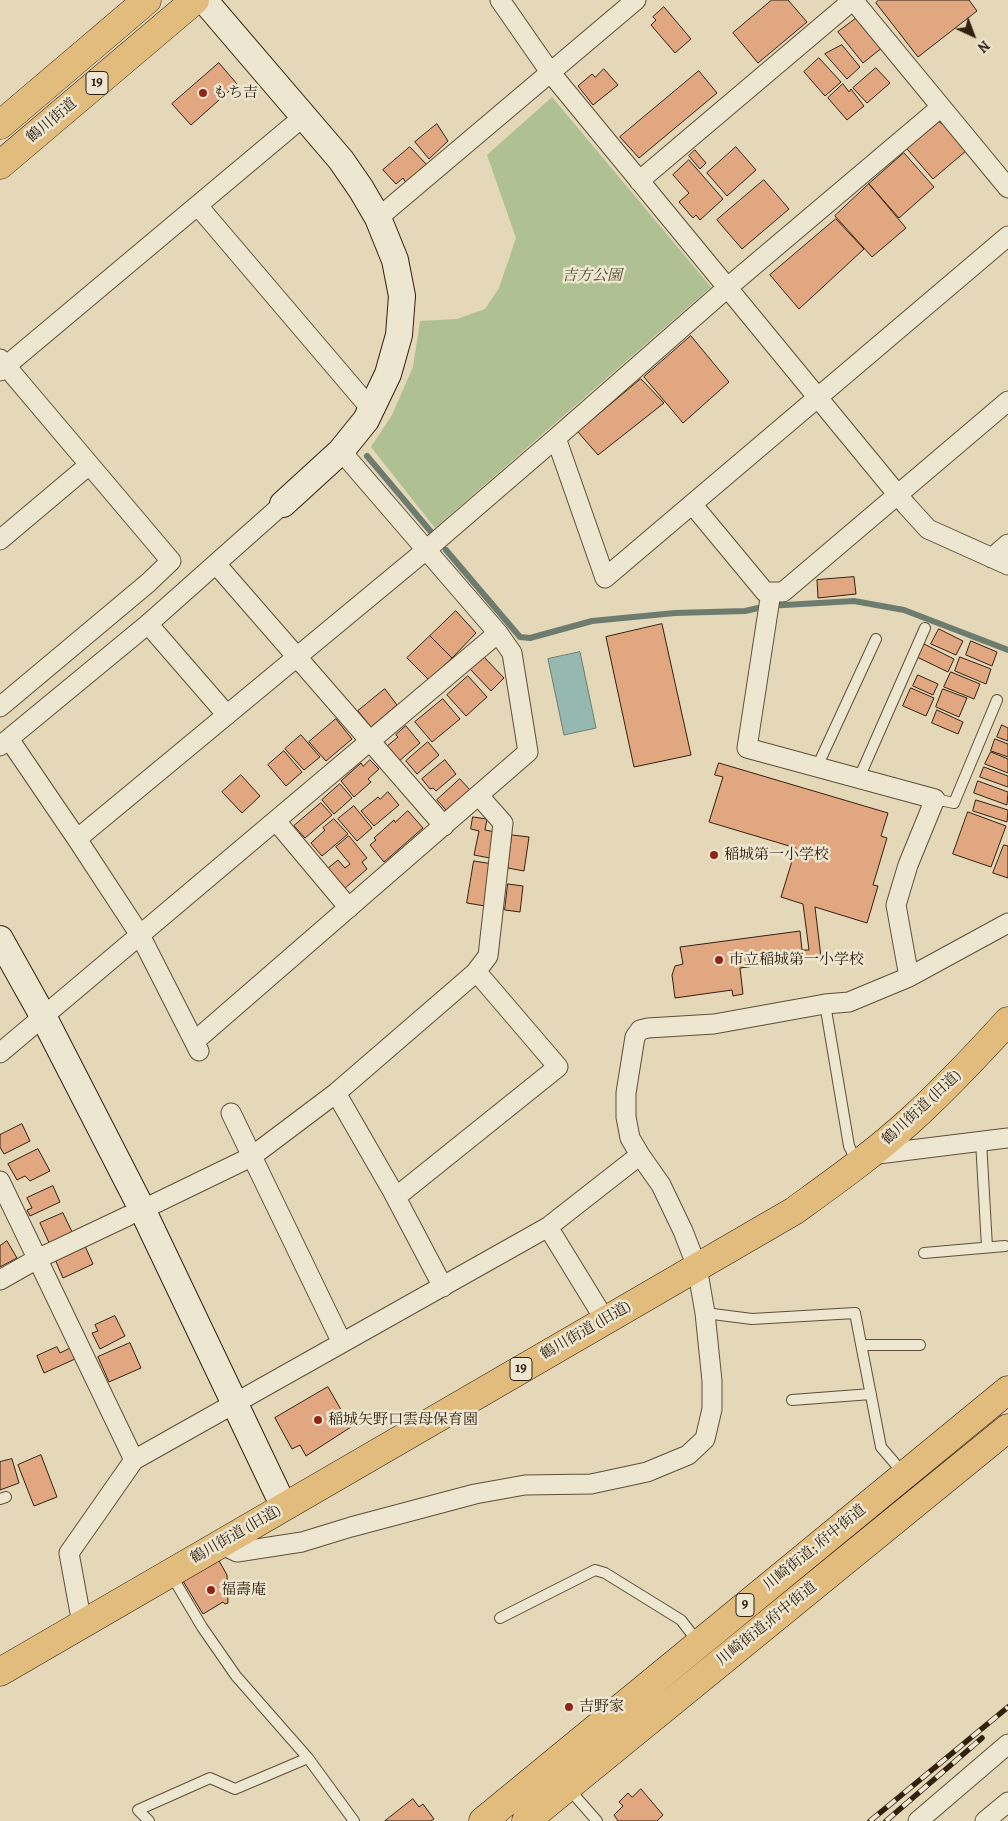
<!DOCTYPE html>
<meta charset="utf-8">
<style>
body{margin:0}
#map{position:relative;width:1008px;height:1821px;overflow:hidden;background:#e4d8b8;font-family:Alegreya,serif}
canvas{display:block}
.north{position:absolute;left:948px;top:10px;width:50px;height:50px;-webkit-text-stroke:4px #ede6d1;paint-order:stroke;rotate:137deg;font-size:14px;font-weight:700;line-height:20px;text-align:center;color:#33210f}
.north::after{content:'';display:block;margin:auto;width:18px;height:22px;background:#33210f;clip-path:polygon(50% 0,100% 100%,50% 72%,0 100%)}
</style>
<div id="map">
<canvas width="1008" height="1821"></canvas>
<div class="north">N</div>
</div>
<script>
const c = document.querySelector('canvas').getContext('2d');
c.lineJoin = 'round';
function fillPath(path, color) {
  c.fillStyle = color;
  c.fill(path, 'evenodd');
}
function stroke(path, color, width, dash) {
  c.strokeStyle = color;
  c.lineWidth = width;
  c.lineCap = dash ? 'butt' : 'round';
  c.setLineDash(dash || []);
  c.stroke(path);
}
function label(font, color, halo, rows, align = 'center') {
  c.font = font + ' Alegreya,"Noto Serif JP",serif';
  c.lineWidth = 5;
  c.setLineDash([]);
  c.textBaseline = 'middle';
  c.strokeStyle = halo;
  c.fillStyle = color;
  for (const [text, x, y, turn = 0] of rows) {
    c.save();
    c.translate(x, y);
    c.rotate((+turn || 0) * Math.PI / 180);
    c.textAlign = isNaN(turn) ? turn : align;
    if (halo) c.strokeText(text, 0, 0);
    c.fillText(text, 0, 0);
    c.restore();
  }
}
const green = new Path2D(`
 M 552,97 L 711,287 L 435,528 L 371,447 L 392,415 L 413,367 L 420,321 L 457,319 L 485,309 L 499,288 L 516,238 L 487,155 Z`);
const water = new Path2D(`
 M 580,652 L 596,728 L 564,735 L 548,659 Z`);
const stream = new Path2D(`
 M 367,456 L 432,533
 M 446,550 L 520,637 L 530,638 L 592,621 L 675,613 L 745,611 L 767,606 L 854,601 L 904,610 L 1008,650`);
const building = new Path2D(`
 M 772,0 L 788,0 L 807,22 L 758,63 L 733,33 Z
 M 879,0 L 969,0 L 977,11 L 918,57 L 876,3 Z
 M 664,7 L 691,39 L 675,53 L 651,25 L 656,20 L 653,17 Z
 M 858,17 L 883,47 L 863,63 L 838,32 Z
 M 842,45 L 860,67 L 847,79 L 825,54 Z
 M 819,58 L 841,82 L 825,96 L 804,72 Z
 M 219,63 L 237,84 L 191,125 L 172,104 Z
 M 876,68 L 890,83 L 867,103 L 853,88 Z
 M 604,69 L 618,85 L 593,105 L 578,86 L 592,74 L 595,77 Z
 M 699,71 L 717,93 L 639,158 L 620,137 Z
 M 843,84 L 849,92 L 851,89 L 864,106 L 847,120 L 828,98 Z
 M 939,122 L 948,127 L 967,150 L 933,179 L 907,149 Z
 M 437,124 L 448,141 L 429,159 L 415,142 Z
 M 410,147 L 427,165 L 406,183 L 403,178 L 396,184 L 383,170 Z
 M 736,147 L 756,170 L 727,196 L 707,173 Z
 M 695,150 L 706,163 L 700,169 L 689,156 Z
 M 904,153 L 934,187 L 899,218 L 869,184 Z
 M 689,160 L 723,199 L 700,220 L 696,215 L 693,218 L 679,202 L 689,193 L 673,175 Z
 M 764,180 L 789,209 L 742,249 L 717,220 Z
 M 869,184 L 906,228 L 872,257 L 835,216 Z
 M 836,219 L 864,249 L 799,309 L 770,275 Z
 M 691,336 L 729,382 L 683,423 L 644,377 Z
 M 641,379 L 664,403 L 598,455 L 578,432 Z
 M 854,577 L 856,594 L 818,598 L 817,580 Z
 M 456,611 L 476,633 L 452,658 L 430,636 Z
 M 662,624 L 691,755 L 634,767 L 606,637 Z
 M 939,629 L 963,641 L 956,655 L 931,644 Z
 M 430,636 L 452,658 L 429,680 L 407,658 Z
 M 971,641 L 997,652 L 992,666 L 966,655 Z
 M 924,644 L 954,659 L 948,672 L 917,657 Z
 M 483,656 L 504,678 L 491,691 L 470,669 Z
 M 960,657 L 991,669 L 986,684 L 955,671 Z
 M 951,672 L 980,684 L 974,699 L 944,687 Z
 M 918,675 L 938,684 L 933,695 L 913,686 Z
 M 468,676 L 487,697 L 466,716 L 447,695 Z
 M 911,688 L 934,698 L 926,716 L 903,706 Z
 M 385,689 L 397,705 L 371,727 L 358,711 Z
 M 943,689 L 967,698 L 959,717 L 936,707 Z
 M 443,699 L 460,719 L 432,742 L 415,722 Z
 M 937,710 L 963,722 L 958,734 L 932,723 Z
 M 336,719 L 352,739 L 326,761 L 309,742 Z
 M 1002,725 L 1008,728 L 1008,741 L 997,737 Z
 M 406,726 L 420,743 L 398,762 L 386,747 L 398,737 L 396,735 Z
 M 301,735 L 320,757 L 304,770 L 285,749 Z
 M 995,739 L 1008,744 L 1008,757 L 991,751 Z
 M 428,742 L 439,755 L 417,774 L 406,761 Z
 M 284,751 L 302,772 L 286,786 L 268,765 Z
 M 991,752 L 1008,759 L 1008,773 L 985,764 Z
 M 370,760 L 379,769 L 368,779 L 371,782 L 354,797 L 341,781 L 361,763 L 363,766 Z
 M 445,760 L 456,774 L 436,791 L 433,788 L 430,789 L 422,779 Z
 M 719,763 L 888,813 L 881,836 L 887,838 L 873,885 L 878,886 L 867,923 L 815,907 L 821,957 L 740,968 L 743,994 L 733,996 L 732,990 L 675,998 L 672,975 L 675,966 L 683,964 L 680,947 L 800,931 L 802,950 L 809,950 L 803,904 L 781,897 L 796,848 L 709,822 L 723,777 L 715,775 Z
 M 984,767 L 1008,776 L 1008,787 L 980,777 Z
 M 241,775 L 260,796 L 242,813 L 222,792 Z
 M 460,779 L 470,790 L 446,810 L 437,800 Z
 M 978,781 L 1008,792 L 1007,805 L 974,793 Z
 M 340,784 L 352,798 L 334,814 L 322,800 Z
 M 388,792 L 399,805 L 374,826 L 361,811 L 378,797 L 380,799 Z
 M 976,800 L 1008,810 L 1007,822 L 973,811 Z
 M 321,803 L 332,815 L 305,838 L 294,826 Z
 M 354,806 L 372,828 L 357,841 L 338,819 Z
 M 408,811 L 423,828 L 384,862 L 370,845 L 376,840 L 374,838 L 394,820 L 395,822 Z
 M 968,812 L 1006,826 L 991,867 L 953,854 Z
 M 473,817 L 487,819 L 485,830 L 495,832 L 490,858 L 474,855 L 479,831 L 471,829 Z
 M 334,819 L 348,834 L 322,856 L 311,843 L 325,830 L 323,828 Z
 M 512,835 L 529,837 L 524,871 L 508,868 Z
 M 349,836 L 367,858 L 362,862 L 367,869 L 344,889 L 327,869 L 338,860 L 345,868 L 350,864 L 336,847 Z
 M 1004,845 L 1008,846 L 1008,878 L 993,873 Z
 M 474,861 L 493,864 L 491,907 L 467,903 Z
 M 508,884 L 523,886 L 520,912 L 505,910 Z
 M 22,1124 L 30,1141 L 4,1154 L 0,1147 L 0,1135 Z
 M 38,1149 L 50,1171 L 30,1181 L 25,1176 L 17,1180 L 8,1164 Z
 M 53,1186 L 60,1202 L 30,1216 L 27,1210 L 32,1208 L 27,1198 Z
 M 63,1213 L 74,1236 L 51,1247 L 40,1223 Z
 M 7,1241 L 17,1258 L 0,1267 L 0,1246 Z
 M 85,1246 L 93,1264 L 63,1278 L 55,1259 Z
 M 115,1316 L 125,1336 L 100,1349 L 92,1333 L 98,1331 L 95,1325 Z
 M 130,1343 L 141,1368 L 109,1382 L 98,1357 Z
 M 57,1347 L 60,1353 L 70,1348 L 75,1359 L 44,1373 L 37,1356 Z
 M 328,1387 L 351,1427 L 306,1456 L 300,1445 L 292,1449 L 275,1418 Z
 M 41,1455 L 57,1497 L 34,1506 L 18,1465 Z
 M 12,1459 L 19,1483 L 0,1490 L 0,1462 Z
 M 218,1559 L 227,1575 L 228,1603 L 225,1604 L 223,1602 L 203,1614 L 183,1581 Z
 M 641,1789 L 663,1815 L 657,1821 L 618,1821 L 614,1815 L 623,1806 L 619,1802 L 628,1793 L 632,1797 Z
 M 413,1799 L 419,1807 L 423,1804 L 434,1819 L 431,1821 L 385,1821 Z`);
const lane = new Path2D(`
 M 817,767 L 876,639
 M 859,778 L 925,628
 M 935,799 L 954,803 L 997,700
 M 825,1004 L 849,1146 L 853,1154 L 860,1162
 M 981,1141 L 987,1247
 M 924,1253 L 1005,1246
 M 705,1313 L 752,1319 L 855,1313 L 881,1447 L 904,1474
 M 862,1345 L 920,1345
 M 792,1400 L 871,1394
 M 0,1499 L 6,1497
 M 170,1573 L 202,1627 L 236,1676 L 308,1758 L 354,1821
 M 500,1618 L 595,1570 L 605,1573 L 681,1620 L 698,1642
 M 568,1788 L 597,1821
 M 149,1821 L 138,1810 L 210,1778 L 235,1789 L 308,1758`);
const street = new Path2D(`
 M 500,0 L 550,72 L 907,506 L 928,529 L 1008,565
 M 853,0 L 1008,188
 M 639,181 L 853,0
 M 198,206 L 371,409
 M 378,218 L 636,0
 M 0,359 L 171,561 L 148,583 L 0,707
 M 0,371 L 303,117
 M 556,438 L 605,578 L 1008,236
 M 692,504 L 765,592 L 783,592 L 1008,401
 M 0,540 L 89,465
 M 992,558 L 1008,544
 M 216,564 L 444,826
 M 771,592 L 747,748 L 935,799 L 908,865 L 896,905 L 909,977
 M 148,624 L 227,715
 M 9,739 L 77,839 L 140,935 L 199,1051
 M 0,746 L 148,624 L 283,504
 M 276,821 L 349,908
 M 77,839 L 426,550 L 556,438 L 727,288 L 941,107
 M 195,1041 L 528,752 L 512,653 L 498,633 L 341,451
 M 0,1053 L 498,633
 M 336,1093 L 393,1192 L 443,1287
 M 231,1113 L 342,1343
 M 870,1155 L 1008,1138
 M 0,1181 L 134,1460 L 69,1553 L 82,1624
 M 396,1197 L 558,1067 L 481,977 L 475,973
 M 154,1204 L 251,1157 L 336,1093 L 475,973 L 488,956 L 503,823 L 479,796
 M 548,1227 L 605,1320
 M 0,1280 L 37,1259 L 128,1216
 M 134,1460 L 548,1227 L 640,1155
 M 220,1544 L 237,1552 L 302,1542 L 351,1527 L 475,1494 L 525,1485 L 591,1484 L 647,1472 L 688,1455 L 705,1439 L 712,1409 L 712,1381 L 705,1313 L 697,1267 L 683,1231 L 661,1185 L 640,1155 L 630,1138 L 626,1117 L 626,1093 L 635,1037 L 640,1030 L 648,1028 L 714,1024 L 825,1004 L 849,1002 L 909,977 L 1008,923
 M 918,1821 L 1008,1744
 M 985,1821 L 1008,1802`);
const secondary = new Path2D(`
 M 204,0 L 341,160 L 361,189 L 378,218 L 395,260 L 402,296 L 399,335 L 388,374 L 366,420 L 341,451 L 283,504
 M 0,939 L 43,1016 L 143,1211 L 284,1507`);
const primary = new Path2D(`
 M 0,125 L 147,0
 M 0,165 L 195,0
 M 0,1672 L 794,1211 C 834,1182 875,1153 912,1119 C 946,1088 977,1055 1008,1021
 M 483,1821 L 1008,1390
 M 526,1821 L 1008,1428`);
const rail = new Path2D(`
 M 870,1821 L 1008,1707
 M 886,1821 L 982,1738`);
const markers = [
 [203,93,5,"#8f2418"],
 [714,855,5,"#8f2418"],
 [719,960,5,"#8f2418"],
 [318,1420,5,"#8f2418"],
 [211,1590,5,"#8f2418"],
 [569,1707,5,"#8f2418"]
];
const shields = [
 [97,83,22],
 [521,1369,22],
 [745,1605,18]
];
const shieldNames = [
 ["19",97,83],
 ["19",521,1369],
 ["9",745,1605]
];
const poiNames = [
 ["もち吉",213,93],
 ["稲城第一小学校",724,855],
 ["市立稲城第一小学校",729,960],
 ["稲城矢野口雲母保育園",328,1420],
 ["福壽庵",221,1590],
 ["吉野家",579,1707]
];
const streetNames = [
 ["鶴川街道",52,121,-40],
 ["鶴川街道 (旧道)",922,1108,-43],
 ["鶴川街道 (旧道)",586,1331,-30],
 ["鶴川街道 (旧道)",236,1535,-30],
 ["川崎街道; 府中街道",815,1548,-39],
 ["川崎街道;府中街道",767,1624,-39]
];
const parkNames = [
 ["吉方公園",592,276]
];
fillPath(green, '#afc093');
fillPath(water, '#95b9b1');
stroke(water, '#6e7c70', 1);
stroke(stream, '#6e7c70', 6);
fillPath(building, '#e1a781');
stroke(building, '#33210f', 1);
stroke(lane, '#5f4f39', 12);
stroke(street, '#5f4f39', 21);
stroke(secondary, '#33210f', 28);
stroke(primary, '#33210f', 29);
stroke(lane, '#ede6d1', 10);
stroke(street, '#ede6d1', 19);
stroke(secondary, '#ede6d1', 26);
stroke(primary, '#e2bc7c', 28);
stroke(rail, '#33210f', 5.5);
stroke(rail, '#ede6d1', 4, [11]);
for (const [x, y, r, color] of markers) {
  const dot = new Path2D();
  dot.arc(x, y, r, 0, 2 * Math.PI);
  c.fillStyle = color;
  c.fill(dot);
  stroke(dot, '#ede6d1', 2);
}
for (const [x, y, w] of shields) {
  const box = new Path2D();
  box.roundRect(x - w / 2, y - 11.5, w, 23, 4);
  c.fillStyle = '#ede6d1';
  c.fill(box);
  stroke(box, '#33210f', 1);
}
label('bold 14px', '#33210f', null, shieldNames);
label('15px', '#33210f', '#ede6d1', poiNames, 'left');
label('15px', '#33210f', '#ede6d1', streetNames);
label('italic 15px', '#524930', '#ede6d1', parkNames);
</script>
